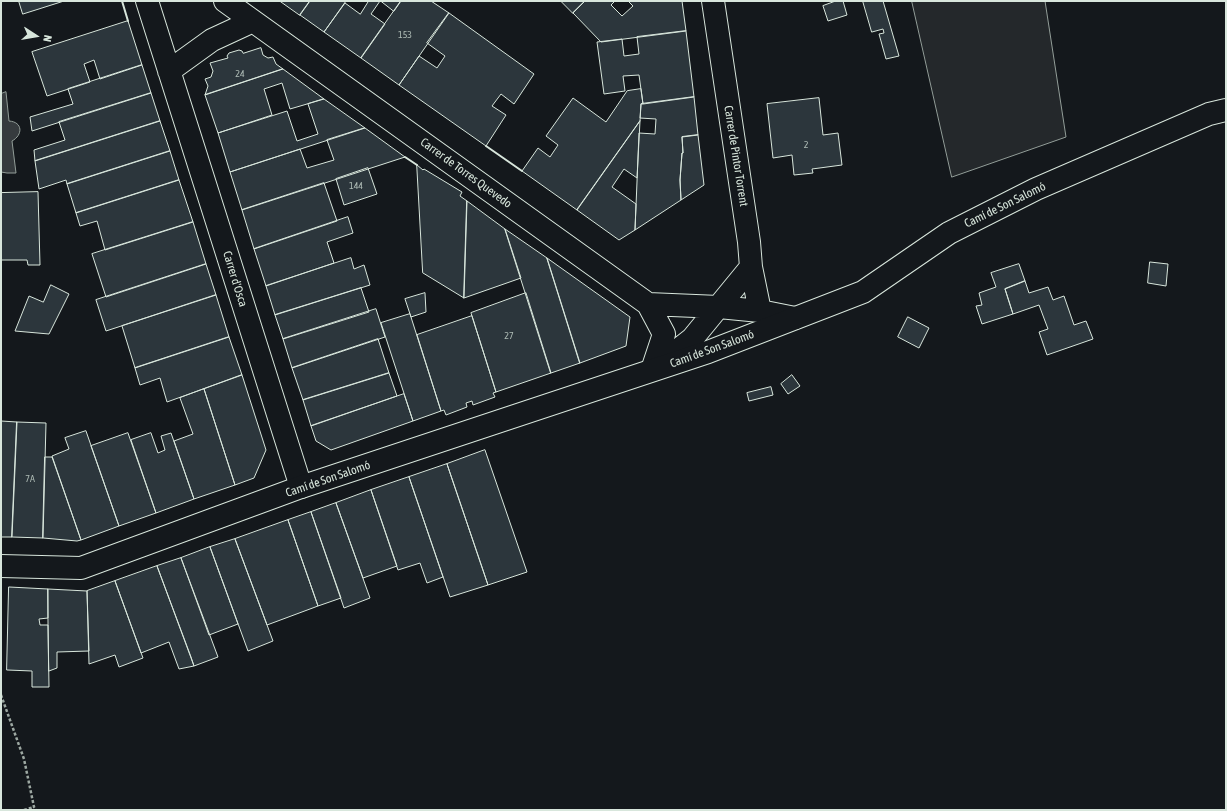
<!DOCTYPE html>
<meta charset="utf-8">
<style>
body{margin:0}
#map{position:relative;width:1227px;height:811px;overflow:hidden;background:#14181c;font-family:"Asap Condensed",sans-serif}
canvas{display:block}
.frame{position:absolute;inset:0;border:2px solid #d8e6dc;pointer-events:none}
.north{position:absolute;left:16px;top:16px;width:40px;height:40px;-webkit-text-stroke:3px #14181c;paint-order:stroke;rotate:102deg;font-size:11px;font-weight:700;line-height:16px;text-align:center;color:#d8e6dc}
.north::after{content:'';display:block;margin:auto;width:14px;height:18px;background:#d8e6dc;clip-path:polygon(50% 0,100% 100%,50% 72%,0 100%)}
</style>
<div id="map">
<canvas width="1227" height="811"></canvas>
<div class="frame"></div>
<div class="north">N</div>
</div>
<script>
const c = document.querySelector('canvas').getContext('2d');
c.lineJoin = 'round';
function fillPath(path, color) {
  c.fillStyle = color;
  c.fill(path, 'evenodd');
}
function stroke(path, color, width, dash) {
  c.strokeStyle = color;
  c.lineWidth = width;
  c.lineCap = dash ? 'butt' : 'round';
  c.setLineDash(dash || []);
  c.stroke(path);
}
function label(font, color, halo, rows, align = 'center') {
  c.font = font + ' "Asap Condensed",sans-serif';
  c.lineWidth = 3;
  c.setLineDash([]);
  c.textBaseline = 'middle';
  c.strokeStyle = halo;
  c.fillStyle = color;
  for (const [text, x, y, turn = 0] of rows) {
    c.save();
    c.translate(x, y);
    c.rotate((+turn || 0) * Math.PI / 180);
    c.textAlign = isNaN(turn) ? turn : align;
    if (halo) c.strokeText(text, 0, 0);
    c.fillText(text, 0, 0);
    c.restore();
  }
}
const parking = new Path2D(`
 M 912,1 L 1045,1 L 1066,137 L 952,177 Z`);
const water = new Path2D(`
 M 6,92 L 9,121 C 23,122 23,135 12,141 L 16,173 L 7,173 L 1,172 L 1,94 Z`);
const building = new Path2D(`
 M 19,1 L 64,1 L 23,14 Z
 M 280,1 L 310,1 L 300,15 Z
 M 310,1 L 346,1 L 324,32 L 300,15 Z
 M 369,1 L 380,1 L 371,14 L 385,24 L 361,58 L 324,32 L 345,3 L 360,14 Z
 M 381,1 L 401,1 L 394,11 Z
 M 401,1 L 431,1 L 449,13 L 399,85 L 361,58 Z
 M 561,1 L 585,1 L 573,13 Z
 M 585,1 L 615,1 L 611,5 L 622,16 L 633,6 L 628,1 L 682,1 L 686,31 L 601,42 L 573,13 Z
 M 836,1 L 843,1 L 847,15 L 828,21 L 823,6 Z
 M 863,1 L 883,1 L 899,56 L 886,59 L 879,34 L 884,33 L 883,29 L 872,32 Z
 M 449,13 L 534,74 L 514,104 L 501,94 L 492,106 L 506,115 L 486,146 L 399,85 L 419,56 L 437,68 L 445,56 L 427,43 Z
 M 128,21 L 142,65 L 100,79 L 94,60 L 84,64 L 90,82 L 47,96 L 32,52 Z
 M 686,31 L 694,97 L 643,104 L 639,75 L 623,76 L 625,91 L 604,94 L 597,42 L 622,39 L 624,56 L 639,54 L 637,37 Z
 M 261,48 L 263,55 L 268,58 L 273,57 L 276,64 L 283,69 L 205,95 L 208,86 L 205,79 L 211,77 L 213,71 L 210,63 L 228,58 L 227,56 L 229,53 L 239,50 L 242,51 L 243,53 Z
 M 142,65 L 151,93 L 32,131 L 30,117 L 73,104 L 68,89 Z
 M 283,69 L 324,99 L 290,109 L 282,83 L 264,89 L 272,115 L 218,133 L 205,95 Z
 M 641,89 L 643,104 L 641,104 L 640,121 L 577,210 L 522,171 L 538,148 L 550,157 L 558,145 L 546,136 L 573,98 L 606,122 L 627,91 Z
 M 151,93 L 160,121 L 35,161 L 34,150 L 65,140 L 59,122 Z
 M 694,97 L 698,135 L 682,137 L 683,153 L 682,153 L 680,180 L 681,200 L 635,230 L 639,133 L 655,134 L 656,119 L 640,118 L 641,104 Z
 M 819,98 L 823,135 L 838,133 L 842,165 L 812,169 L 813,173 L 794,175 L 792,155 L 773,158 L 767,104 Z
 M 324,99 L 365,128 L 230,172 L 218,133 L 287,111 L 297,141 L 318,134 L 308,104 Z
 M 160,121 L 170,151 L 67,184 L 66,180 L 39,189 L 35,161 Z
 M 640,121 L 637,178 L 624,169 L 612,187 L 636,204 L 635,230 L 619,240 L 577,210 Z
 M 365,128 L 405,157 L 242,210 L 230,172 L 300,149 L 307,168 L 334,160 L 327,140 Z
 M 698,135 L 704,185 L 681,200 L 680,180 L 682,153 L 683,153 L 682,137 Z
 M 170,151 L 179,180 L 76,213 L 67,184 Z
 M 417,165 L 423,170 L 424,169 L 462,192 L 460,196 L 467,201 L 464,298 L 423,273 Z
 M 368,168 L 377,194 L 344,205 L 336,179 Z
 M 179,180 L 193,222 L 105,250 L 97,221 L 80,226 L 76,213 Z
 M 324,183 L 337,221 L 254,249 L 242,210 Z
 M 38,192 L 40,265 L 28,265 L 27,260 L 1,260 L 1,193 Z
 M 467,201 L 505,229 L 521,278 L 464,298 Z
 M 348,217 L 353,233 L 327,242 L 334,263 L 266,286 L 254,249 Z
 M 193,222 L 206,264 L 106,297 L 92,254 Z
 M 505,229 L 547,258 L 580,363 L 551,373 Z
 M 351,258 L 354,269 L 364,265 L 370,285 L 275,315 L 266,286 Z
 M 547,258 L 630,317 L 626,346 L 580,363 Z
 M 1150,262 L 1168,264 L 1166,286 L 1148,283 Z
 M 206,264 L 216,295 L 106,331 L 96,300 Z
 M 1019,264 L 1025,281 L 1005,289 L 1013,314 L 982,324 L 976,306 L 982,305 L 979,293 L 996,287 L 991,273 Z
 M 1025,281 L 1029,293 L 1048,287 L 1053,300 L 1064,296 L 1074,325 L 1086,321 L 1093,339 L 1047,355 L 1039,332 L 1048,329 L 1039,305 L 1013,314 L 1005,289 Z
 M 51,285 L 69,294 L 49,334 L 15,331 L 29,296 L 43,302 Z
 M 361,288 L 369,312 L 283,339 L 275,315 Z
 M 425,293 L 426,312 L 411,317 L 405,299 Z
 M 526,293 L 551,373 L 496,392 L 471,313 Z
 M 216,295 L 229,337 L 135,368 L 122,326 Z
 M 376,309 L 385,337 L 292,368 L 283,339 Z
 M 410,314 L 441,411 L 413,421 L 381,323 Z
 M 472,316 L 496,392 L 493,393 L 495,397 L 473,405 L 472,401 L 466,403 L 467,407 L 446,415 L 444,410 L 441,411 L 417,335 Z
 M 908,317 L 929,328 L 919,348 L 898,337 Z
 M 229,337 L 242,375 L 167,402 L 160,378 L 140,385 L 135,368 Z
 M 378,339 L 389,373 L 303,400 L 292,368 Z
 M 389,373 L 397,396 L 311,426 L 303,400 Z
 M 242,375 L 266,450 L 254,478 L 235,485 L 204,389 Z
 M 792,375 L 800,386 L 788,394 L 781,384 Z
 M 771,387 L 773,395 L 749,401 L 747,393 Z
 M 204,389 L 235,485 L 194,499 L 174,441 L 193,434 L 180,398 Z
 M 404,394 L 413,421 L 331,450 L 316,441 L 311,426 Z
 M 1,421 L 17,422 L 12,537 L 1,537 Z
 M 17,422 L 46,423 L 43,538 L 12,537 Z
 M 86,431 L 119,526 L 81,540 L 52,456 L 69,449 L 65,438 Z
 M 128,433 L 156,513 L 119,526 L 91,446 Z
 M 151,433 L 158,453 L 165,450 L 161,436 L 171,433 L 194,499 L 156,513 L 131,440 Z
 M 485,450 L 527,572 L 488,585 L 447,464 Z
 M 45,457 L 52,457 L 81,540 L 77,541 L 43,538 Z
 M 447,464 L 488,585 L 450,597 L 409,477 Z
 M 409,477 L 443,577 L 427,583 L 420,563 L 398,570 L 371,490 Z
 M 371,490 L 397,566 L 363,578 L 336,503 Z
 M 336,503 L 370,598 L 344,608 L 311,512 Z
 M 311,512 L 341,598 L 318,606 L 288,520 Z
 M 288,520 L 318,606 L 267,625 L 235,539 Z
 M 235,539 L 273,641 L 248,651 L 210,547 Z
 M 210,547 L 238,624 L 209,635 L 181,558 Z
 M 181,558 L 218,657 L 194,666 L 157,566 Z
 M 157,566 L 191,657 L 194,666 L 179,669 L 169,642 L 141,653 L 115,581 Z
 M 115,581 L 143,658 L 119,667 L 115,655 L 89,664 L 87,591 Z
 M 9,587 L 48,589 L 48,618 L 39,619 L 40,625 L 48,625 L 49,687 L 32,687 L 32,671 L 7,670 Z
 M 48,589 L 87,591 L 89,651 L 57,652 L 57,668 L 49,671 Z`);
const path = new Path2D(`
 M 1,695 L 24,759 L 34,807 L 36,810
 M 24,810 L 34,807`);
const minor = new Path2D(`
 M 147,1 L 301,487
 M 225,1 L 648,304 L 664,334 L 652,370
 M 713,1 L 749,242 L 751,267 L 760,311
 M 169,71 L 212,40 L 253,21
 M 648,304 L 719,307 L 760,311 L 795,318
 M 655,368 L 692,339 L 751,267`);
const tertiary = new Path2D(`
 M 1,566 L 81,568 L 301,487 L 708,352 L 863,292 L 949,233 L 1036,189 L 1209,114 L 1226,110`);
const wall = new Path2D(`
 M 122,1 L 128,21
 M 486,146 L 522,171
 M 405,157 L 417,165`);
const numberNames = [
 ["153",405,35],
 ["24",240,74],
 ["2",806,145],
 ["144",356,186],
 ["27",509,336],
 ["7A",30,479]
];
const streetNames = [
 ["Carrer de Pintor Torrent",736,156,81],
 ["Carrer de Torres Quevedo",466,173,36],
 ["Camí de Son Salomó",1005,205,-26],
 ["Carrer d'Osca",235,279,73],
 ["Camí de Son Salomó",712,349,-20],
 ["Camí de Son Salomó",328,479,-19]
];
fillPath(parking, '#24282b');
stroke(parking, '#939e99', 1);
fillPath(water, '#363b3e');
stroke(water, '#939e99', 1);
fillPath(building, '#2c363c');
stroke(building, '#d8e6dc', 1);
stroke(minor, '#d8e6dc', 24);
stroke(tertiary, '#d8e6dc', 24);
stroke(path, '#9da8a2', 2.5, [3, 2]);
stroke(minor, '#14181c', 22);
stroke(tertiary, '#14181c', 22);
stroke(wall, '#d8e6dc', 2);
label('10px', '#adbab4', null, numberNames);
label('12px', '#d8e6dc', '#14181c', streetNames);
</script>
